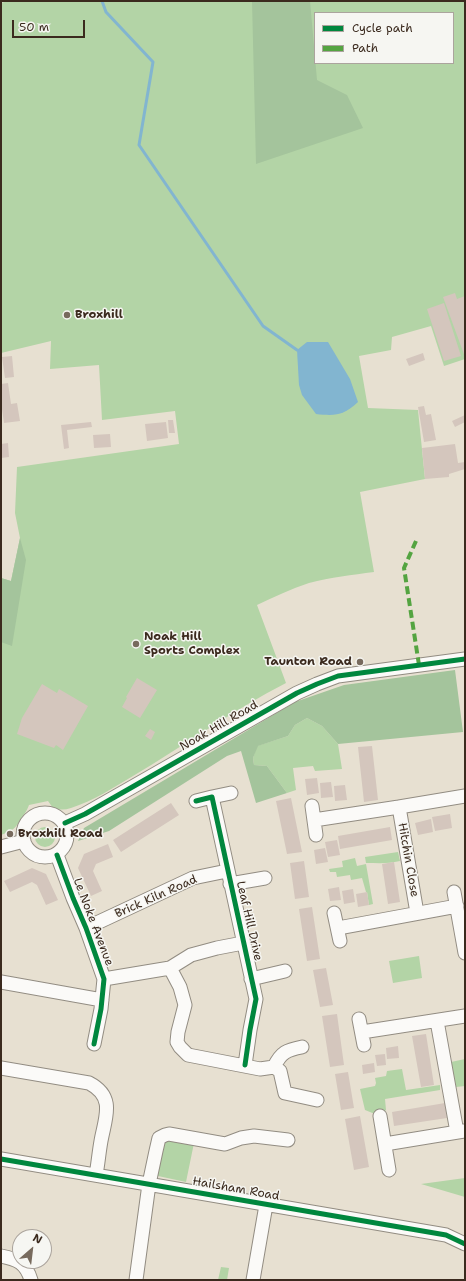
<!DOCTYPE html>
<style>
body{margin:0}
#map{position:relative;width:466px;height:1281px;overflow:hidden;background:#e7e0d1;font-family:"Shantell Sans",sans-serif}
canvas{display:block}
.frame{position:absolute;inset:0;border:2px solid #3b2a1e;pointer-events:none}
.legend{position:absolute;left:314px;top:12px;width:140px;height:52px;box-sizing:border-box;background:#f6f6f2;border:1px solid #aba49d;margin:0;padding:5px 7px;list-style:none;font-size:12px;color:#3b2a1e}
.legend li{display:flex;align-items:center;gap:8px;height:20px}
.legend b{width:20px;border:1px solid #aba49d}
.north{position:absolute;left:12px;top:1229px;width:40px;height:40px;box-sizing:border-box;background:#f6f6f2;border:1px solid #aba49d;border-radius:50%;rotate:28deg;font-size:11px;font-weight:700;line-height:16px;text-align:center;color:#3b2a1e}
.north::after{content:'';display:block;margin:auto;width:14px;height:18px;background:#776a5d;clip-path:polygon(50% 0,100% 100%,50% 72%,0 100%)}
.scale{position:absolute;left:12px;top:20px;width:73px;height:18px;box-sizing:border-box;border:2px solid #3b2a1e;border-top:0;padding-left:5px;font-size:12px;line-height:14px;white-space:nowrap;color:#3b2a1e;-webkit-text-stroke:3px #f6f6f2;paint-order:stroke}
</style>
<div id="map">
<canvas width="466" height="1281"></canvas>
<div class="frame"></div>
<ul class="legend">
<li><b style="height:5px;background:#00873e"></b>Cycle path</li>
<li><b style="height:5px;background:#54a441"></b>Path</li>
</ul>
<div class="north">N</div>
<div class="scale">50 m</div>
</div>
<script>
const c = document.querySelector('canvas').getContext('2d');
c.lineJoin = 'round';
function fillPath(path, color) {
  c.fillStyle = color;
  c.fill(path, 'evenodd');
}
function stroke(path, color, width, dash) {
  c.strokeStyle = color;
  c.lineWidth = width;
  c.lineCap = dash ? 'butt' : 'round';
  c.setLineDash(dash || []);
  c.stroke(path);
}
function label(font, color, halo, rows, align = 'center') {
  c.font = font + ' "Shantell Sans",sans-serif';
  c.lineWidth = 3;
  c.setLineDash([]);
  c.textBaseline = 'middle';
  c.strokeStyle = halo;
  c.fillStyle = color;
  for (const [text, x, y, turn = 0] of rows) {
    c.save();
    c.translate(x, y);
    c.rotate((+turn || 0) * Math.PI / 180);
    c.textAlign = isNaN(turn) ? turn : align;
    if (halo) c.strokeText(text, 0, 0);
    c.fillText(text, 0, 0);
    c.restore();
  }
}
const green = new Path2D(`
 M 8,1 L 465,1 L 465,359 L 444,366 L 431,326 L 392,337 L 391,350 L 359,356 L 368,408 L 418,410 L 425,479 L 360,492 L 374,572 C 352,575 331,577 309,583 C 291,589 274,597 257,605 L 286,683 C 233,710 184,746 133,776 C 113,788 93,801 71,808 C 65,810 59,810 53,808 L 48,801 L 29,805 C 27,811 24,814 21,819 C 15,829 12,831 1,835 L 1,578 L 11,581 L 20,538 L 15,513 L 17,467 L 179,444 L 175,411 L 102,420 L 99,365 L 50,369 L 51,341 L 1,353 L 1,3 ZM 315,13 L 453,13 L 453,63 L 315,63 Z
 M 307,718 L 322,726 L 338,744 L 342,769 L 315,771 L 313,766 L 293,768 L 296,790 L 287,793 L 267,766 L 254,765 L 253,758 L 257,746 L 288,736 L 295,725 Z
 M35 837a10 10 0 1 1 20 0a10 10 0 1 1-20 0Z
 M 398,852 L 400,861 C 388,864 378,863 366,863 L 365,857 Z
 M 355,858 L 357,866 L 366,864 L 373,904 L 369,905 L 367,892 L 366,892 L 362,878 L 351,880 L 350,875 L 337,877 L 336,872 L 330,872 L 329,869 L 343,867 L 342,861 Z
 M 419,956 L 422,978 L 393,983 L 389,961 Z
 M 465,1059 L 465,1086 L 456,1087 L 451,1062 Z
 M 402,1069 L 406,1090 L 440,1085 L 440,1090 L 385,1099 L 386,1110 L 380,1116 L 365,1110 L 360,1089 L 375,1086 L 376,1083 L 375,1078 L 386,1076 L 387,1071 Z
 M 171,1139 L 194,1143 L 186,1182 L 158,1176 L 157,1167 L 163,1144 Z
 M 465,1178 L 465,1197 L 421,1184 Z
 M 221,1267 L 229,1268 L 227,1280 L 218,1280 Z`);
const forest = new Path2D(`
 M 252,1 L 310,1 L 317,80 L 347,95 L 363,128 L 256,164 Z
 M 20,538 L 26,560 L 12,646 L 1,642 L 1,578 L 11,581 Z
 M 455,670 L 463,732 L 338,744 L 322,726 L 307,718 L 295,725 L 288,736 L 258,746 L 253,758 L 254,765 L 267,766 L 287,793 L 256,803 L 241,751 L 227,756 L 109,831 L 78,841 L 84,828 L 295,702 L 344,685 Z`);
const water = new Path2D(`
 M 307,342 L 328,342 L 350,379 L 358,402 C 343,416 335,416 316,414 L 302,395 L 299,385 L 297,350 Z`);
const stream = new Path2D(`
 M 102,1 L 106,12 L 153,62 L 139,145 L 263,326 L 297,350`);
const building = new Path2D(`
 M 455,293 L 457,299 L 465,296 L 465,357 L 443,297 Z
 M 444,303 L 461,356 L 444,361 L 427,309 Z
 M 423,353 L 425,360 L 409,366 L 406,359 Z
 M 12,356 L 14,377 L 5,378 L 2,357 Z
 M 8,383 L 11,404 L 17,403 L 20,421 L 4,423 L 1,402 L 1,384 Z
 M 424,406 L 426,415 L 431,414 L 436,440 L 424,442 L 418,407 Z
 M 465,415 L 465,422 L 455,427 L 452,421 Z
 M 168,420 L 173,420 L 175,433 L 169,433 Z
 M 91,422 L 92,427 L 67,430 L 69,448 L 64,449 L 61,425 Z
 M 166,422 L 168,438 L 147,441 L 145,424 Z
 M 110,434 L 111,447 L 94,448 L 93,435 Z
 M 8,443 L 9,457 L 1,458 L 1,444 Z
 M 455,444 L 458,463 L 465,462 L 465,469 L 449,474 L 449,477 L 425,479 L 422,448 Z
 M 137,678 L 157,690 L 140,718 L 122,707 L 127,698 L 126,697 Z
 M 42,684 L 57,693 L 59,689 L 88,706 L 63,750 L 56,745 L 54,748 L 17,734 L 22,718 Z
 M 150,729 L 155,732 L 151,740 L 145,736 Z
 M 372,746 L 378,800 L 364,802 L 358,747 Z
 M 317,778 L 319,793 L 307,795 L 305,779 Z
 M 331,782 L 333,797 L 321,798 L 320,783 Z
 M 345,785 L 347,800 L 335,801 L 334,786 Z
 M 291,798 L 302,852 L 287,854 L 276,801 Z
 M 171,803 L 179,815 L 121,852 L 113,840 Z
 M 450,814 L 452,828 L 435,831 L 432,817 Z
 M 431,819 L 433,832 L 418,835 L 415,823 Z
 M 390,827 L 392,840 L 340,849 L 338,836 Z
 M 337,840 L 340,855 L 328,857 L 325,842 Z
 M 108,844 L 113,857 L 96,864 L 93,871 L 102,891 L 91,896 L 78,868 L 84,854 Z
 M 325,848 L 328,862 L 316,864 L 314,850 Z
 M 304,861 L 309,897 L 295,899 L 290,863 Z
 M 394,862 L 400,902 L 388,904 L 382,864 Z
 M 32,868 L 46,874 L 58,900 L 46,905 L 37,885 L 32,882 L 10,892 L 4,881 Z
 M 339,887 L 341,900 L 330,901 L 328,889 Z
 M 353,889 L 355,902 L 344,904 L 342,891 Z
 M 367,892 L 369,905 L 358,907 L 356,894 Z
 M 312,907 L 320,959 L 307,961 L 299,909 Z
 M 326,968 L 333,1005 L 320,1007 L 313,970 Z
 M 337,1014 L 344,1065 L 330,1067 L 322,1016 Z
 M 426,1034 L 434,1085 L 421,1087 L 412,1036 Z
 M 398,1046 L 399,1058 L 387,1059 L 386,1048 Z
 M 385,1054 L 386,1065 L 377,1066 L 375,1055 Z
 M 374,1063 L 375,1072 L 363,1074 L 362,1065 Z
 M 348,1072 L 354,1108 L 341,1110 L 335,1074 Z
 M 445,1103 L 447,1118 L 394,1126 L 392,1112 Z
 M 360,1116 L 369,1167 L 354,1170 L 345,1119 Z`);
const minor = new Path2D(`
 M 212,797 L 231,793
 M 196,801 L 212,797 L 256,999 L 250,1030 L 245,1065
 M 312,806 L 316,835
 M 399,807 L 417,913
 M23 835a22 22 0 1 1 44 0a22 22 0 1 1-44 0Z
 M 314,820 L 399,807 L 465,796
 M 65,823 L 85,814 L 297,693 L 317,684 L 338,676 L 465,659
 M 1,847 L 24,841
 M 57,855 L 73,898 L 86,928 L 104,979 L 101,1009 L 94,1044
 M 230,884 L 265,878
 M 454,892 L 465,953
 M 334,913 L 340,941
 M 86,928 L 193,878 L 227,871
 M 338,928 L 457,906
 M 170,968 L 180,987 L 185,1005 L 178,1032 L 177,1042 L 180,1047 L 188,1055 L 260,1069 L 274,1067 L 280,1071 L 285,1093 L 317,1100
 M 104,979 L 170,968 L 191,955 L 217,948 L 243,943
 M 251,979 L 285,971
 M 1,982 L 102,1000
 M 359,1019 L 364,1045
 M 437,1021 L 457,1132
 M 362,1032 L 465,1016
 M 274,1067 C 281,1052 287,1050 302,1047
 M 1,1068 L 89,1083 C 116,1097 105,1118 101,1141 C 99,1152 98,1164 96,1175
 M 380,1116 L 389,1170
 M 385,1144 L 464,1131
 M 1,1159 L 446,1235 L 465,1244
 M 1,1256 C 17,1259 26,1263 31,1280
 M 136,1280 L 149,1184 L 156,1151 L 159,1138 L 165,1135 L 169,1134 L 225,1144 L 241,1138 L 254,1136 L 288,1140
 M 253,1280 L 266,1205`);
const quiet = new Path2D(`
 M 416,541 L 404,568 L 419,665`);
const cycleway = new Path2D(`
 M 196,801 L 212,797 L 256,999 L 250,1030 L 245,1065
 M 65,823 L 85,814 L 297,693 L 317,684 L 338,676 L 465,659
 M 57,855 L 73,898 L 86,928 L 104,979 L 101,1009 L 94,1044
 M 1,1159 L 446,1235 L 465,1244`);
const markers = [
 [67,315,4,"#776a5d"],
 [136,644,4,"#776a5d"],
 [360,662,4,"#776a5d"],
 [10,834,4,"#776a5d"]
];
const poiNames = [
 ["Broxhill",75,315],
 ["Noak Hill",144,637],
 ["Sports Complex",144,651],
 ["Taunton Road",352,662,"right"],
 ["Broxhill Road",18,834]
];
const streetNames = [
 ["Noak Hill Road",219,726,-30],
 ["Hitchin Close",408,860,80],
 ["Brick Kiln Road",156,897,-24],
 ["Leaf Hill Drive",249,921,77],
 ["Le Noke Avenue",93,922,69],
 ["Hailsham Road",236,1189,10]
];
fillPath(green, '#b3d4a6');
fillPath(forest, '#a4c49c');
fillPath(water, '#82b5d0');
stroke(stream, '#82b5d0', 3);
fillPath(building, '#d4c6bd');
stroke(minor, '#928c82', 15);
stroke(minor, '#fbfaf8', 13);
stroke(quiet, '#54a441', 4, [8, 4]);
stroke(cycleway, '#00873e', 5);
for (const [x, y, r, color] of markers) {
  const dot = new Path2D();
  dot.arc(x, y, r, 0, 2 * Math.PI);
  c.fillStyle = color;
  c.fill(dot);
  stroke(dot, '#f6f6f2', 1.5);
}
label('bold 12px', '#3b2a1e', '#f6f6f2', poiNames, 'left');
label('12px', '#3b2a1e', '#f6f6f2', streetNames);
</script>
